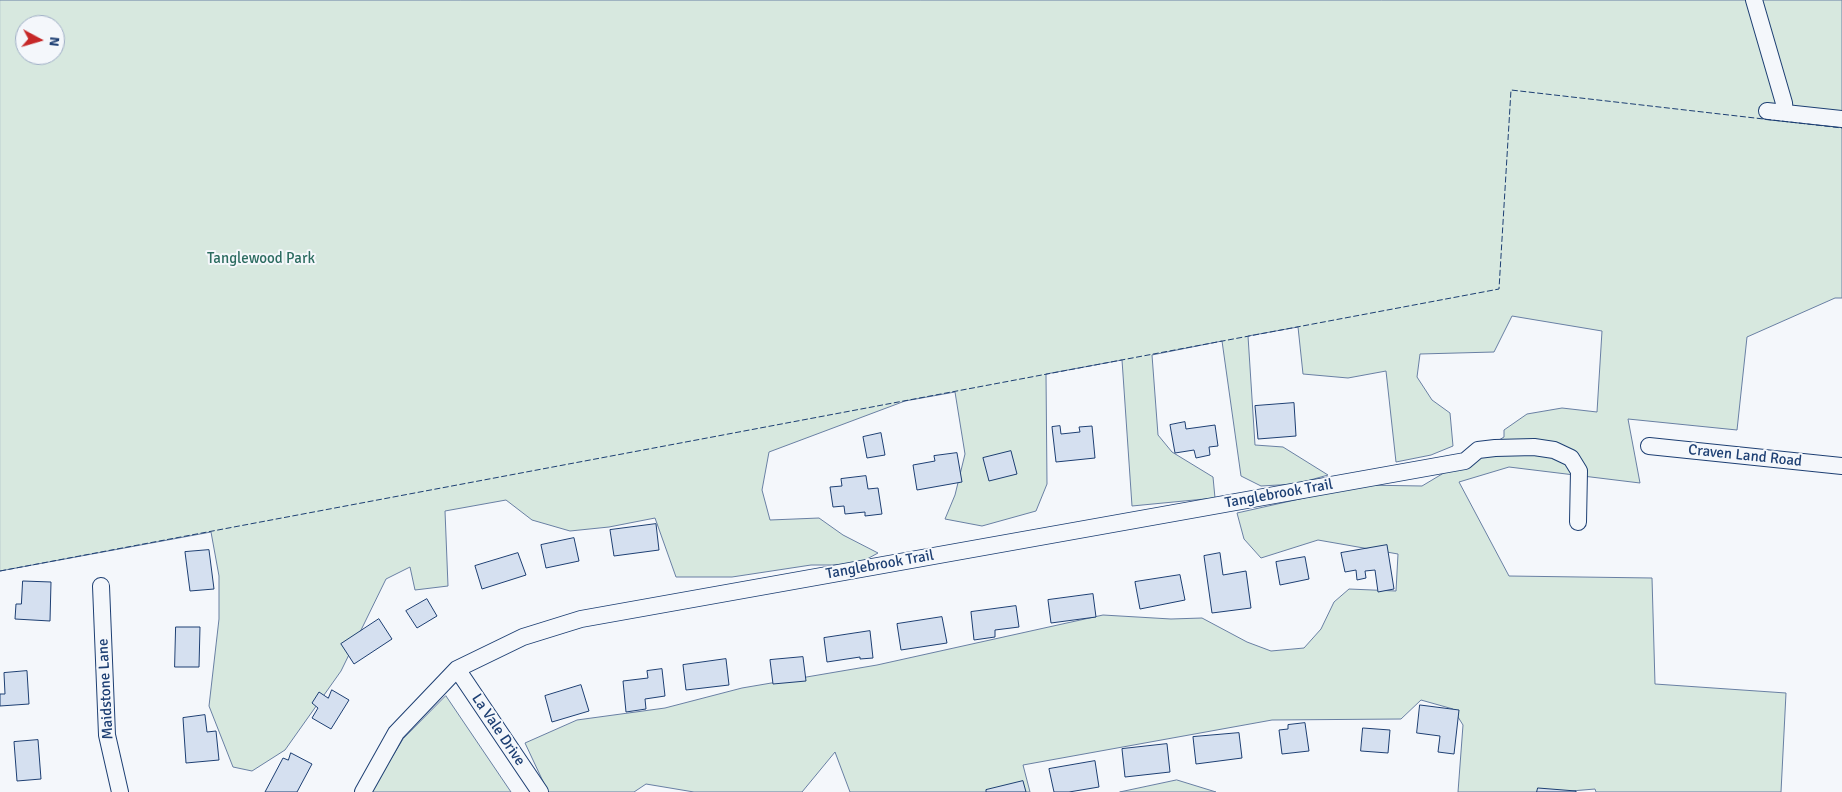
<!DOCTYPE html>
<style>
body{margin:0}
#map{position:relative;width:1842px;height:792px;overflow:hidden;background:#f4f7fb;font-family:Signika,sans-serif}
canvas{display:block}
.north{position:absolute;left:15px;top:15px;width:50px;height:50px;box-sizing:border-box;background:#f4f7fb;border:1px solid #9eadc5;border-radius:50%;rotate:96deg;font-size:14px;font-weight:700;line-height:20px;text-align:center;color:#1d3f73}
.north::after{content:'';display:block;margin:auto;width:18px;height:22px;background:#c62828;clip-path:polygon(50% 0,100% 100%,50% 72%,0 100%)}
</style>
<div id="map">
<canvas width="1842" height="792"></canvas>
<div class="north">N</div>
</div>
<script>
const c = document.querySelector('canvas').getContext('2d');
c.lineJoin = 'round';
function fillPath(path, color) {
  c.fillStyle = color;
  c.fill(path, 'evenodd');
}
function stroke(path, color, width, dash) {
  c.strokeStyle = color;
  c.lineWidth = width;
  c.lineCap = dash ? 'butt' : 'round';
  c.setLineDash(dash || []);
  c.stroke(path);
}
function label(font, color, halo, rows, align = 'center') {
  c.font = font + ' Signika,sans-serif';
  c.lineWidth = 4;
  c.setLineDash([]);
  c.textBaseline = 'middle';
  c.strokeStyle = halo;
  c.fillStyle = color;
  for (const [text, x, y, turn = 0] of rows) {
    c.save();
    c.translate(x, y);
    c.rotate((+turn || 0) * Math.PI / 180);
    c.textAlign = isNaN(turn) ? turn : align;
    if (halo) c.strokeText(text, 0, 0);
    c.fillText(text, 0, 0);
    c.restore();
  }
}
const green = new Path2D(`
 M 0,0 L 1842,0 L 1842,298 L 1835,298 L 1747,337 L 1737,430 L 1628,419 L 1640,483 L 1509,467 L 1459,482 L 1509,576 L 1652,578 L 1655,684 L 1786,693 L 1781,792 L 1596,792 L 1595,789 L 1559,792 L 1458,792 L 1463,725 L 1453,709 L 1421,700 L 1401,719 L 1272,720 L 1023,765 L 1030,792 L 850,792 L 835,752 L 802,792 L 694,792 L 646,784 L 634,792 L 548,792 L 525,743 L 577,720 L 665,708 L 742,688 L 877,665 L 1103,615 L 1171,619 L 1202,618 L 1247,642 L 1271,651 L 1304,648 L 1321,629 L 1334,602 L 1349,589 L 1396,591 L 1398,554 L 1318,540 L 1261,558 L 1244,539 L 1237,513 L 1362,485 L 1422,486 L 1504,437 L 1504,430 L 1527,414 L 1562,408 L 1597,412 L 1602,331 L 1512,316 L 1494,352 L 1420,354 L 1417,377 L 1432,400 L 1450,413 L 1453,446 L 1431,455 L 1396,462 L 1386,371 L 1348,378 L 1303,374 L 1298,327 L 1248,336 L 1255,445 L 1283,447 L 1328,475 L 1296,484 L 1261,486 L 1241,476 L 1222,341 L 1152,355 L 1158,435 L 1172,452 L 1213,477 L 1215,498 L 1132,506 L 1122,360 L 1046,374 L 1047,484 L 1036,511 L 982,526 L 945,519 L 955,495 L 965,454 L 955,392 L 905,401 L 769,452 L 762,490 L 770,520 L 819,518 L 843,535 L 878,553 L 856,565 L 811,565 L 732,577 L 676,577 L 655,518 L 609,527 L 570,531 L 532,520 L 506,500 L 445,511 L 448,586 L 415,590 L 410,567 L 386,579 L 341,671 L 285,750 L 252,771 L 233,767 L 209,706 L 219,619 L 219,576 L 211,532 L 0,571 ZM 25,25 L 55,25 L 55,55 L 25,55 Z
 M 446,696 L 511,792 L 371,792 L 403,739 Z
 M 1177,780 L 1216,792 L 1120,792 Z`);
const building = new Path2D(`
 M 1294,403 L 1296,436 L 1258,439 L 1255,406 Z
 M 1185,422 L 1186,429 L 1215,425 L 1218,446 L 1209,447 L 1210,455 L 1196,458 L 1194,450 L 1175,453 L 1170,425 Z
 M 1060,426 L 1061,434 L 1080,432 L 1079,427 L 1092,426 L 1095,458 L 1056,462 L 1052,427 Z
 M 881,433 L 885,455 L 867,458 L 863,437 Z
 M 1011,451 L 1017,474 L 989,481 L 983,458 Z
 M 957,453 L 962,482 L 917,490 L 913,465 L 935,461 L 934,456 Z
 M 866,476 L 868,489 L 878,488 L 882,514 L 865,516 L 865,512 L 845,514 L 844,506 L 833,507 L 830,487 L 842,486 L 841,479 Z
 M 656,524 L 659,550 L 614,556 L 610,530 Z
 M 574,538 L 579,561 L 546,568 L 541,545 Z
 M 1387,545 L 1394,589 L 1378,592 L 1375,570 L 1365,571 L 1366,578 L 1357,580 L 1356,570 L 1345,572 L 1341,553 Z
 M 209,550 L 214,589 L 190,591 L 185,552 Z
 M 518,553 L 526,575 L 482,589 L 475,566 Z
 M 1220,553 L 1223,575 L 1246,571 L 1251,608 L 1212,613 L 1204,556 Z
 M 1305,557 L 1309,579 L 1280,585 L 1276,562 Z
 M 1180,575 L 1185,600 L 1140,609 L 1135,582 Z
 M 23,581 L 51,582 L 50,621 L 15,619 L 16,604 L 21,604 Z
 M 1093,594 L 1096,617 L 1051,623 L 1048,600 Z
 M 427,599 L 437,616 L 417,628 L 406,611 Z
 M 1016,606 L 1019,627 L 995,630 L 995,637 L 974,640 L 971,612 Z
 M 942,617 L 947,643 L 901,650 L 897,624 Z
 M 379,619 L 392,639 L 354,664 L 341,644 Z
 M 176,627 L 200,627 L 199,667 L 175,667 Z
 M 870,631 L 873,658 L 860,659 L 860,657 L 827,662 L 824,638 Z
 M 803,657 L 806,681 L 773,684 L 770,660 Z
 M 726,659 L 729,685 L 686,690 L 683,665 Z
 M 662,669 L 665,696 L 645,699 L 646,709 L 626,712 L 623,681 L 648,678 L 647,671 Z
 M 27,671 L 29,704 L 0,706 L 0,694 L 5,694 L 4,673 Z
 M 581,685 L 589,711 L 552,722 L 545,696 Z
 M 332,690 L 349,700 L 331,729 L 312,718 L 318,708 L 312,703 L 319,692 L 328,698 Z
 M 1420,705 L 1459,710 L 1454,754 L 1438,752 L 1440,736 L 1417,733 Z
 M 205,715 L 207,732 L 216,731 L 219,760 L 186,763 L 183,718 Z
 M 1305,723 L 1309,751 L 1282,754 L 1279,730 L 1288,729 L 1288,725 Z
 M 1363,728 L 1390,730 L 1388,753 L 1361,751 Z
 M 1239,733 L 1242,758 L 1196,764 L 1193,737 Z
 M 38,740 L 41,779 L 17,781 L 14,742 Z
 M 1167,744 L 1170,772 L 1125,777 L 1122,749 Z
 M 291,753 L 312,764 L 297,792 L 265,792 L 283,758 L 288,760 Z
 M 1095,761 L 1099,787 L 1069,792 L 1054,792 L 1049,769 Z
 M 1023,781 L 1026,792 L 986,792 L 986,790 Z
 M 1538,788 L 1576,791 L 1576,792 L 1537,792 Z`);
const minor = new Path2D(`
 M 1754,0 L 1784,103 L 1785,113
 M 1767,111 L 1842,119
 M 1649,446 L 1842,466
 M 101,586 L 107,735 L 120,792
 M 457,669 L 540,792
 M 363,792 L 396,733 L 457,669 L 523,637 L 581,619 L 1465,461 L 1478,450 L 1495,448 L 1534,447 L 1554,450 L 1571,458 L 1579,471 L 1578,522`);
const fence = new Path2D(`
 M 0,571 L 1499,289 L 1511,90 L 1842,128`);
const parkNames = [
 ["Tanglewood Park",261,259]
];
const streetNames = [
 ["Craven Land Road",1745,456,6],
 ["Tanglebrook Trail",1279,494,-10],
 ["Tanglebrook Trail",880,565,-10],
 ["Maidstone Lane",106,689,-93],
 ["La Vale Drive",498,730,56]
];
fillPath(green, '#d7e8df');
stroke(green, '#687fa3', 1);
fillPath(building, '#d5e0f0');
stroke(building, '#1d3f73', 1);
stroke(minor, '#1d3f73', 18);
stroke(minor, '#f4f7fb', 16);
stroke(fence, '#1d3f73', 1, [6, 2.5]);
label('15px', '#2c6c60', '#f4f7fb', parkNames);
label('15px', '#1d3f73', '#f4f7fb', streetNames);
</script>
